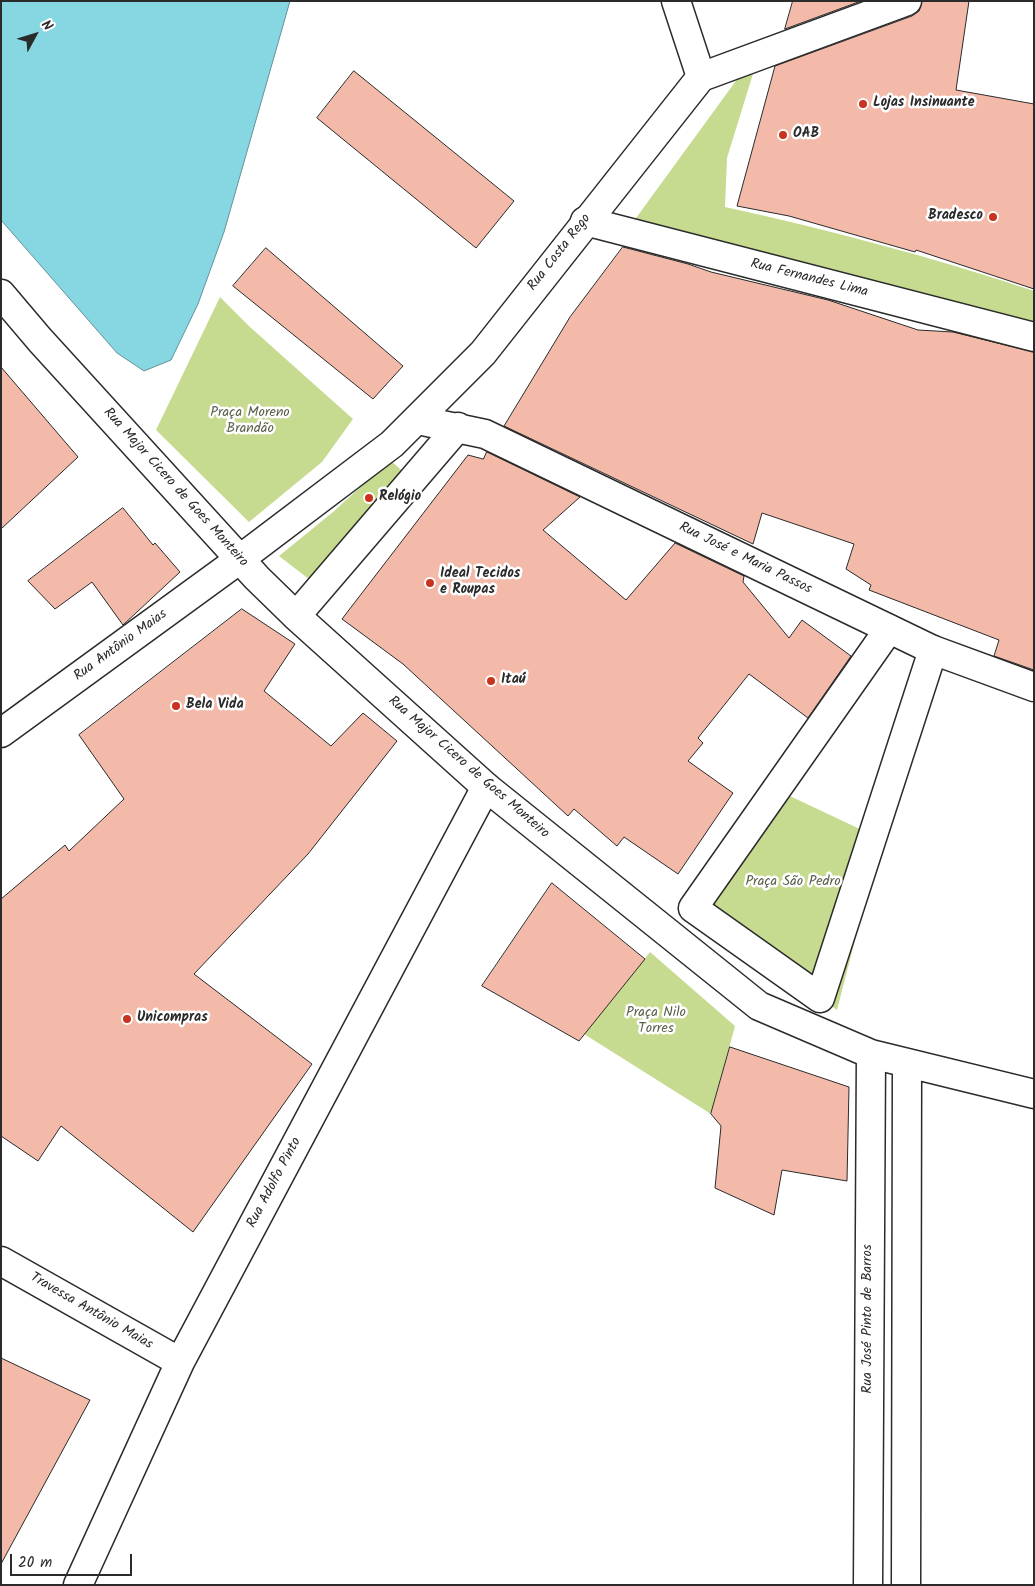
<!DOCTYPE html>
<meta charset="utf-8">
<style>
body{margin:0}
#map{position:relative;width:1035px;height:1586px;overflow:hidden;background:#fff;font-family:Kalam,sans-serif}
canvas{display:block}
.frame{position:absolute;inset:0;border:2px solid #2b2b2b;pointer-events:none}
.north{position:absolute;left:10px;top:10px;width:50px;height:50px;-webkit-text-stroke:4px #fff;paint-order:stroke;rotate:51deg;font-size:14px;font-weight:700;line-height:20px;text-align:center;color:#2b2b2b}
.north::after{content:'';display:block;margin:auto;width:18px;height:22px;background:#2b2b2b;clip-path:polygon(50% 0,100% 100%,50% 72%,0 100%)}
.scale{position:absolute;left:10px;top:1554px;width:122px;height:22px;box-sizing:border-box;border:2px solid #2b2b2b;border-top:0;padding-left:6px;font-size:15px;line-height:18px;white-space:nowrap;color:#2b2b2b;-webkit-text-stroke:4px #fff;paint-order:stroke}
</style>
<div id="map">
<canvas width="1035" height="1586"></canvas>
<div class="frame"></div>
<div class="north">N</div>
<div class="scale">20 m</div>
</div>
<script>
const c = document.querySelector('canvas').getContext('2d');
c.lineJoin = 'round';
function fillPath(path, color) {
  c.fillStyle = color;
  c.fill(path, 'evenodd');
}
function stroke(path, color, width, dash) {
  c.strokeStyle = color;
  c.lineWidth = width;
  c.lineCap = dash ? 'butt' : 'round';
  c.setLineDash(dash || []);
  c.stroke(path);
}
function label(font, color, halo, rows, align = 'center') {
  c.font = font + ' Kalam,sans-serif';
  c.lineWidth = 5;
  c.setLineDash([]);
  c.textBaseline = 'middle';
  c.strokeStyle = halo;
  c.fillStyle = color;
  for (const [text, x, y, turn = 0] of rows) {
    c.save();
    c.translate(x, y);
    c.rotate((+turn || 0) * Math.PI / 180);
    c.textAlign = isNaN(turn) ? turn : align;
    if (halo) c.strokeText(text, 0, 0);
    c.fillText(text, 0, 0);
    c.restore();
  }
}
const green = new Path2D(`
 M 756,64 L 727,158 L 725,207 C 830,230 932,257 1034,291 L 1034,335 L 628,229 L 738,78 Z
 M 220,297 L 250,327 L 353,419 L 322,462 L 249,522 L 156,430 Z
 M 390,460 L 408,476 L 314,583 L 279,556 L 333,512 Z
 M 775,789 L 881,839 L 837,1010 L 683,900 Z
 M 650,952 L 735,1026 L 711,1114 L 584,1034 Z`);
const water = new Path2D(`
 M 1,1 L 290,1 L 224,232 L 198,304 L 171,360 L 144,371 L 117,353 L 1,220 Z`);
const building = new Path2D(`
 M 793,1 L 861,1 L 785,29 Z
 M 922,1 L 969,1 L 956,90 L 1034,104 L 1034,289 L 916,250 L 915,252 L 789,216 L 737,206 L 775,66 L 912,16 L 919,11 Z
 M 354,71 L 514,201 L 476,248 L 317,118 Z
 M 623,247 L 688,264 L 711,272 L 828,300 L 918,330 L 953,332 L 1034,352 L 1034,670 L 994,656 L 999,640 L 869,590 L 871,585 L 846,569 L 854,544 L 762,513 L 753,544 L 504,426 L 570,317 Z
 M 266,248 L 403,366 L 373,399 L 233,286 Z
 M 1,367 L 78,457 L 1,529 Z
 M 487,452 L 580,497 L 543,530 L 626,600 L 675,543 L 744,576 L 743,582 L 789,638 L 802,620 L 851,656 L 808,718 L 749,674 L 698,738 L 703,743 L 688,761 L 733,793 L 678,874 L 624,837 L 617,846 L 574,809 L 568,816 L 403,664 L 342,619 L 468,455 L 483,459 Z
 M 123,508 L 153,545 L 155,543 L 180,572 L 123,625 L 92,582 L 55,609 L 28,581 Z
 M 242,609 L 295,644 L 264,691 L 331,746 L 363,713 L 397,741 L 308,854 L 194,974 L 312,1064 L 193,1232 L 61,1126 L 38,1161 L 1,1136 L 1,899 L 65,845 L 69,851 L 124,799 L 79,735 Z
 M 552,883 L 645,959 L 579,1041 L 482,986 Z
 M 730,1047 L 849,1087 L 847,1181 L 782,1170 L 774,1215 L 715,1188 L 721,1126 L 711,1114 Z
 M 1,1358 L 90,1400 L 1,1564 Z`);
const street = new Path2D(`
 M 676,1 L 701,77
 M 585,221 L 1034,337
 M 889,629 L 693,908 L 820,998 L 933,650
 M 1,1261 L 180,1362
 M 78,1585 L 180,1362 L 486,787`);
const secondary = new Path2D(`
 M 1,294 L 40,340 L 257,578 L 296,616 L 486,787 L 759,1006 L 871,1054 L 1034,1094
 M 418,420 L 485,434 L 933,650 L 1034,687
 M 296,616 L 458,427
 M 1,733 L 240,559 L 392,444 L 483,353 L 701,77 L 907,1
 M 868,1585 L 871,1054
 M 906,1585 L 907,1063`);
const markers = [
 [863,104,5,"#c8321e"],
 [783,135,5,"#c8321e"],
 [993,217,5,"#c8321e"],
 [369,498,5,"#c8321e"],
 [430,583,5,"#c8321e"],
 [491,681,5,"#c8321e"],
 [176,706,5,"#c8321e"],
 [127,1019,5,"#c8321e"]
];
const poiNames = [
 ["Lojas Insinuante",873,104],
 ["OAB",793,135],
 ["Bradesco",983,217,"right"],
 ["Relógio",379,498],
 ["Ideal Tecidos",440,575],
 ["e Roupas",440,591],
 ["Itaú",501,681],
 ["Bela Vida",186,706],
 ["Unicompras",137,1019]
];
const streetNames = [
 ["Rua Costa Rego",560,253,-52],
 ["Rua Fernandes Lima",809,279,14],
 ["Rua Major Cicero de Goes Monteiro",175,488,48],
 ["Rua José e Maria Passos",745,559,26],
 ["Rua Antônio Maias",121,646,-36],
 ["Rua Major Cicero de Goes Monteiro",468,768,41],
 ["Rua Adolfo Pinto",275,1183,-62],
 ["Travessa Antônio Maias",91,1312,30],
 ["Rua José Pinto de Barros",869,1319,-90]
];
const parkNames = [
 ["Praça Moreno",250,414],
 ["Brandão",250,430],
 ["Praça São Pedro",793,883],
 ["Praça Nilo",656,1014],
 ["Torres",656,1030]
];
fillPath(green, '#c7db90');
fillPath(water, '#87d7e2');
stroke(water, '#629299', 1);
fillPath(building, '#f3baaa');
stroke(building, '#2b2b2b', 1);
stroke(street, '#2b2b2b', 31);
stroke(secondary, '#2b2b2b', 31);
stroke(street, '#fff', 28);
stroke(secondary, '#fff', 28);
for (const [x, y, r, color] of markers) {
  const dot = new Path2D();
  dot.arc(x, y, r, 0, 2 * Math.PI);
  c.fillStyle = color;
  c.fill(dot);
  stroke(dot, '#fff', 2);
}
label('bold 14px', '#2b2b2b', '#fff', poiNames, 'left');
label('14px', '#2b2b2b', '#fff', streetNames);
label('14px', '#5a6049', '#fff', parkNames);
</script>
